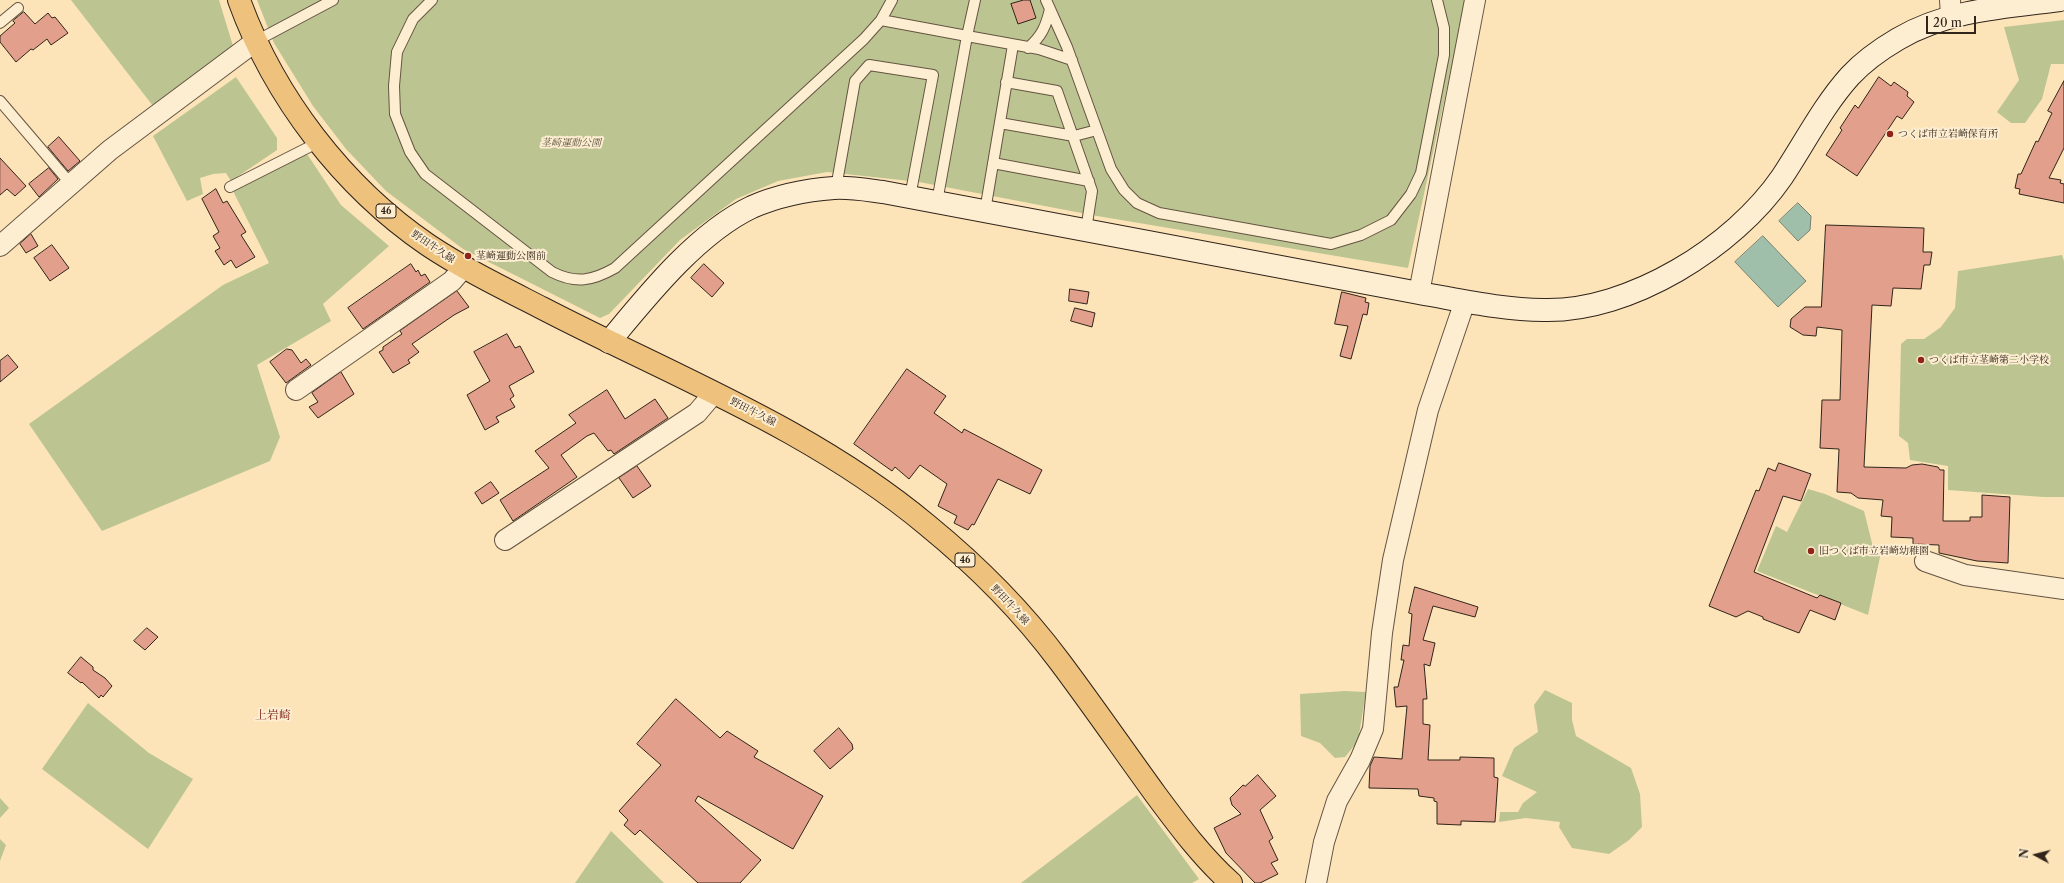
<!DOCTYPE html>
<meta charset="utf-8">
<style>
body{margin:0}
#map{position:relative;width:2064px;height:883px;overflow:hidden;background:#fce4b8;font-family:"Libre Caslon Text",serif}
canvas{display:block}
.north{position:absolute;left:2016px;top:835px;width:40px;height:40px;-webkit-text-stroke:3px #fdedd1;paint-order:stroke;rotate:277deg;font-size:11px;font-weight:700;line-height:16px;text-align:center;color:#31241a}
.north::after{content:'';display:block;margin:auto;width:14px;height:18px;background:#31241a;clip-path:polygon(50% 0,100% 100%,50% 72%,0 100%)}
.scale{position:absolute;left:1926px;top:16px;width:50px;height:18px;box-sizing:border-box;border:2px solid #31241a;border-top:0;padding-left:5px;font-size:12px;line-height:14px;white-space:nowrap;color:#31241a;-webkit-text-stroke:3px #fdedd1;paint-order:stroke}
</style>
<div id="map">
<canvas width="2064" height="883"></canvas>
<div class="north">N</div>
<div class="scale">20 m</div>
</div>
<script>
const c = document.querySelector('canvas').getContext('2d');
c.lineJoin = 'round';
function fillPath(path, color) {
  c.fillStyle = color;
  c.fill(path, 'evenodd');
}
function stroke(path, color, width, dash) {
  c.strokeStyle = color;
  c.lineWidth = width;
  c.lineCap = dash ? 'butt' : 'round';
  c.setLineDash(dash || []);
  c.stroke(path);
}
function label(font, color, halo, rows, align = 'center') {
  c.font = font + ' "Libre Caslon Text","Noto Serif JP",serif';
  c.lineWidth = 4;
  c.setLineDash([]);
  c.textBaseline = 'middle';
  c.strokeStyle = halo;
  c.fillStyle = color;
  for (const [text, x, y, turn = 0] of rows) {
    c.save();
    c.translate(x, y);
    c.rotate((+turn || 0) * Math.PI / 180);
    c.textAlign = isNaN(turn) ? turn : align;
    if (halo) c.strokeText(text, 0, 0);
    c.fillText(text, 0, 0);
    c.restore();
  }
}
const green = new Path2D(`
 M 71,0 L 219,0 L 233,46 L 153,106 Z
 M 257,0 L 1466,0 L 1408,268 L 1097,216 L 919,182 L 827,172 L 778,181 L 736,199 L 680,240 L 609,314 L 600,318 L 463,249 L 386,191 L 346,149 L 313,106 L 274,43 Z
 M 2064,20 L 2064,64 L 2051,64 L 2042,99 L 2025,123 L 2011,123 L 1997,112 L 2019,80 L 2004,27 Z
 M 236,77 L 277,138 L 277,150 L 231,181 L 226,173 L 213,174 L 200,178 L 203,194 L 187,201 L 153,136 Z
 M 307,154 L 341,205 L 389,246 L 323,304 L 331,321 L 257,365 L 280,437 L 270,461 L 102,531 L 29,424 L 223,285 L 269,263 L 233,191 Z
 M 2062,255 L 2064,261 L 2064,497 L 2043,497 L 1948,490 L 1948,466 L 1910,460 L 1908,443 L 1899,436 L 1901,344 L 1907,339 L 1924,339 L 1941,327 L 1955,308 L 1958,271 Z
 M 1808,489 L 1825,494 L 1864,511 L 1874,551 L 1881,552 L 1868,615 L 1757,571 L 1776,526 L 1787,532 Z
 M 1545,690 L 1572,703 L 1572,720 L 1576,736 L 1631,768 L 1640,794 L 1642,827 L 1629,840 L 1609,854 L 1572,848 L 1559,827 L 1560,822 L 1526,818 L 1499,822 L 1500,812 L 1518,812 L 1523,803 L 1537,792 L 1502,776 L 1514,748 L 1538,732 L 1534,705 Z
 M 1345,691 L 1366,692 L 1358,741 L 1345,757 L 1335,758 L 1320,743 L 1301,736 L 1300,694 Z
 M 88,703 L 149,753 L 193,779 L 148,849 L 42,769 Z
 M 1137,795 L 1199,879 L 1192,883 L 1021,883 Z
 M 0,798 L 9,808 L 0,818 Z
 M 611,831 L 664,883 L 575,883 Z
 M 0,839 L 6,845 L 0,861 Z`);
const water = new Path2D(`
 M 1798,203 L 1811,216 L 1810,230 L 1798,241 L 1779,221 Z
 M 1763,236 L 1806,281 L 1778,307 L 1735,262 Z`);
const building = new Path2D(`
 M 1024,0 L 1030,0 L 1036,18 L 1018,24 L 1011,4 Z
 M 24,12 L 35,24 L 48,13 L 52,18 L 55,17 L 68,33 L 51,45 L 47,39 L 33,50 L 31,49 L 16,62 L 0,42 L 0,36 L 15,23 L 13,21 Z
 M 1879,77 L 1891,86 L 1894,82 L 1908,92 L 1907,96 L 1914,102 L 1902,119 L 1897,116 L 1857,176 L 1826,155 L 1842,130 L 1840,128 L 1855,105 L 1858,108 Z
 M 2064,81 L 2064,148 L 2049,178 L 2061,180 L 2060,183 L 2064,184 L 2064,203 L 2019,194 L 2020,189 L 2015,188 L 2018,174 L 2021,174 L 2036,141 L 2038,142 L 2052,113 L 2048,111 Z
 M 59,137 L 80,161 L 68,171 L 48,147 Z
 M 0,158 L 26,186 L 15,196 L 7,189 L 0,195 Z
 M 49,168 L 58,179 L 39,197 L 29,184 Z
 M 216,189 L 223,203 L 227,201 L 246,232 L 241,235 L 255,257 L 236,268 L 231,260 L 224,265 L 215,251 L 220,248 L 213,236 L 219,232 L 202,199 Z
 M 1826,225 L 1924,228 L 1923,252 L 1932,252 L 1930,265 L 1924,265 L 1921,289 L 1893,288 L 1891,306 L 1872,305 L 1864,467 L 1906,468 L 1912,465 L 1922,464 L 1938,467 L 1940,470 L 1944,470 L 1943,521 L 1970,521 L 1970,517 L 1982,517 L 1982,495 L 2010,497 L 2008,563 L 1977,561 L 1939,553 L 1939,545 L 1913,544 L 1913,538 L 1891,537 L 1892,517 L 1881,516 L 1883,500 L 1858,498 L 1851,493 L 1837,492 L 1839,449 L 1820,448 L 1822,400 L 1840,400 L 1842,330 L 1817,327 L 1816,336 L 1803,335 L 1790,327 L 1791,319 L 1805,307 L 1821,307 Z
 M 31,234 L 38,246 L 26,253 L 20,244 Z
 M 52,245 L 69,268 L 50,281 L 34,258 Z
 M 411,264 L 416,272 L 418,270 L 421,276 L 425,274 L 430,282 L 363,329 L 348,308 Z
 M 704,264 L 724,283 L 712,297 L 691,278 Z
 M 1070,289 L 1089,292 L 1087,304 L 1069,301 Z
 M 457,291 L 469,307 L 454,315 L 412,344 L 419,352 L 408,360 L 410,363 L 393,373 L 379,352 L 383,350 L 383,347 L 402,334 L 400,331 Z
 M 1342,292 L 1366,298 L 1365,302 L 1369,303 L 1367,315 L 1363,314 L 1351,359 L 1340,356 L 1348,326 L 1335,324 Z
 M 1075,308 L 1095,313 L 1092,327 L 1071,321 Z
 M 507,334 L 515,348 L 520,346 L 534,372 L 509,386 L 514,396 L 510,399 L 515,407 L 496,417 L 499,422 L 485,430 L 467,395 L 490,381 L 474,352 Z
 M 287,349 L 292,350 L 301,363 L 306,359 L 311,365 L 286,383 L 270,362 Z
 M 8,355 L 18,367 L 0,382 L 0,361 Z
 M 907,369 L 946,396 L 934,413 L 962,433 L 964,429 L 1042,470 L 1030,494 L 998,479 L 974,525 L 972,524 L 968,530 L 954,523 L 957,516 L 938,506 L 947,484 L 920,465 L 909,479 L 895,467 L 892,471 L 854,444 Z
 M 341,372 L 354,394 L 318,418 L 309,407 L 318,402 L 312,393 Z
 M 607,390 L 625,419 L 655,399 L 668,418 L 614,454 L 611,450 L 608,451 L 594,433 L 587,436 L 561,455 L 577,477 L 513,521 L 500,500 L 549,468 L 535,451 L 576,423 L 569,415 Z
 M 1779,463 L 1811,474 L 1801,501 L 1783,496 L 1754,572 L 1817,598 L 1820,595 L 1841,603 L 1835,620 L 1810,610 L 1799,633 L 1763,619 L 1763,617 L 1748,611 L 1736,617 L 1709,606 L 1756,490 L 1759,491 L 1768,468 L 1775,471 Z
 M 637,466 L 651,486 L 633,498 L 619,478 Z
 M 491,482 L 499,493 L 482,504 L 475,493 Z
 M 1415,587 L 1478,607 L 1475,617 L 1433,606 L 1423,640 L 1435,643 L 1430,666 L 1424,664 L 1427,699 L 1423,699 L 1423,724 L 1430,725 L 1428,760 L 1460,760 L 1460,757 L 1494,758 L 1494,777 L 1498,778 L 1495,822 L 1461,821 L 1461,825 L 1437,824 L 1437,802 L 1434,801 L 1434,798 L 1419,796 L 1418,789 L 1369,788 L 1370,766 L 1374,757 L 1402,759 L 1407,706 L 1396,707 L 1394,687 L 1398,687 L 1404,660 L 1401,660 L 1403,645 L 1409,646 L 1412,614 L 1409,613 Z
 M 147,628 L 158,637 L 145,650 L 134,641 Z
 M 81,657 L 93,667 L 93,670 L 105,678 L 112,686 L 103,697 L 101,695 L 99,698 L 82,682 L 81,683 L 68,673 Z
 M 676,699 L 720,738 L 727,731 L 758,751 L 754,757 L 823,796 L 793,849 L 698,796 L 695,801 L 761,860 L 740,883 L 698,883 L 640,830 L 635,835 L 624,825 L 628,820 L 619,811 L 661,765 L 637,744 Z
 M 839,728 L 852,744 L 853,749 L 830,769 L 814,751 Z
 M 1258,775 L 1276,796 L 1260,810 L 1273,838 L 1269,841 L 1278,860 L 1271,863 L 1278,874 L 1260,883 L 1255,883 L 1226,853 L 1214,828 L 1241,814 L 1232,805 L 1230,798 L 1243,785 L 1245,786 Z`);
const lane = new Path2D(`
 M 432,0 L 413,19 L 397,52 L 394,86 L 395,114 L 410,152 L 425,174 L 552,272 C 576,284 592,281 615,268 L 864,39 L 881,20 L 892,0
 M 1046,0 L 1067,47 L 1111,169 L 1124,190 L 1137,203 L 1159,213 L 1331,244 L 1361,235 L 1391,220 L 1411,194 L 1421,173 L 1444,55 L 1444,28 L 1437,0
 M 881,20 L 967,36 L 975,0
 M 0,23 L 18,8
 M 256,41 L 333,0
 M 1028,48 C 1042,36 1046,26 1050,9
 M 1006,82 L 1057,91 L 1092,191 L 1086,230
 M 0,101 L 70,183
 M 1000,123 L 1074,136 L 1097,130
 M 993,163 L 1089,181
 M 230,187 L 319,142
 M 836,188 L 855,81 L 869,65 L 933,75 L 910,197
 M 937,202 L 967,36 L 1039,49 L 1072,60
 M 985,211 L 1013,45`);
const street = new Path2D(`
 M 1950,0 L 1951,16
 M 0,246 L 110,150 L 256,41
 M 1419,293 L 1475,0
 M 296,390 L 452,281 L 464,267
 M 505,540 L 697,413 L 714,393
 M 1925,561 L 1965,575 L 2064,589
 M 1316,883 L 1324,842 L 1337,801 L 1360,760 L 1373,729 L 1382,633 L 1393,560 L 1428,410 L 1465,301`);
const secondary = new Path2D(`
 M 609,342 C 647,296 697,233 752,207 C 777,196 807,190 834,188 C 850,187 867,190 883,192 L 1419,293 C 1460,300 1502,310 1544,310 C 1630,312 1734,247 1782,177 C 1804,144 1823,106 1850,76 C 1863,62 1881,49 1898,39 C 1947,10 2005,7 2060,0`);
const primary = new Path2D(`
 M 239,0 C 274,97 343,187 428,245 C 464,269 503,288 542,308 C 673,376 812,429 927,525 C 976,565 1022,611 1060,662 C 1093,706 1124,751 1156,795 C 1179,826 1202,857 1231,883`);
const markers = [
 [1890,134,4,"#8f2418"],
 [468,256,4,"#8f2418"],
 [1921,360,4,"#8f2418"],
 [1811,551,4,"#8f2418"]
];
const shields = [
 [386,211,20],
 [965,560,20]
];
const shieldNames = [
 ["46",386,211],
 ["46",965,560]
];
const poiNames = [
 ["つくば市立岩崎保育所",1898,134],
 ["茎崎運動公園前",476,256],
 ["つくば市立茎崎第二小学校",1929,360],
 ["旧つくば市立岩崎幼稚園",1819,551]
];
const parkNames = [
 ["茎崎運動公園",571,143]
];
const streetNames = [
 ["野田牛久線",433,247,34],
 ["野田牛久線",753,412,27],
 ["野田牛久線",1010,605,47]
];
const quarterNames = [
 ["上岩崎",273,716]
];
fillPath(green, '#bcc591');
fillPath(water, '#a0bfaa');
stroke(water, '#748170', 1);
fillPath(building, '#e29f8b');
stroke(building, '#31241a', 1);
stroke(lane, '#645442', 12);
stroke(street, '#645442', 22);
stroke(secondary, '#31241a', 24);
stroke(primary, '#31241a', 24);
stroke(lane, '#fdedd1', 10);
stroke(street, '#fdedd1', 20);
stroke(secondary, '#fdedd1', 22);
stroke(primary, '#eec27c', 22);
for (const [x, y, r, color] of markers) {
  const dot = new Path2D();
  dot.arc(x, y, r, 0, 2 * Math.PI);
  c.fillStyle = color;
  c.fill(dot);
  stroke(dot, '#fdedd1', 1.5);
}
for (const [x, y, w] of shields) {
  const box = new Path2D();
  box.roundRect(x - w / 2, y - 7, w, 14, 3);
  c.fillStyle = '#fdedd1';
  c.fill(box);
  stroke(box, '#31241a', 1);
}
label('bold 9px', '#31241a', null, shieldNames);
label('10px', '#31241a', '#fdedd1', poiNames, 'left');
label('italic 10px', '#5b543e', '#fdedd1', parkNames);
label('10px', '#31241a', '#fdedd1', streetNames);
label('12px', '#7a1f14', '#fdedd1', quarterNames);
</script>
